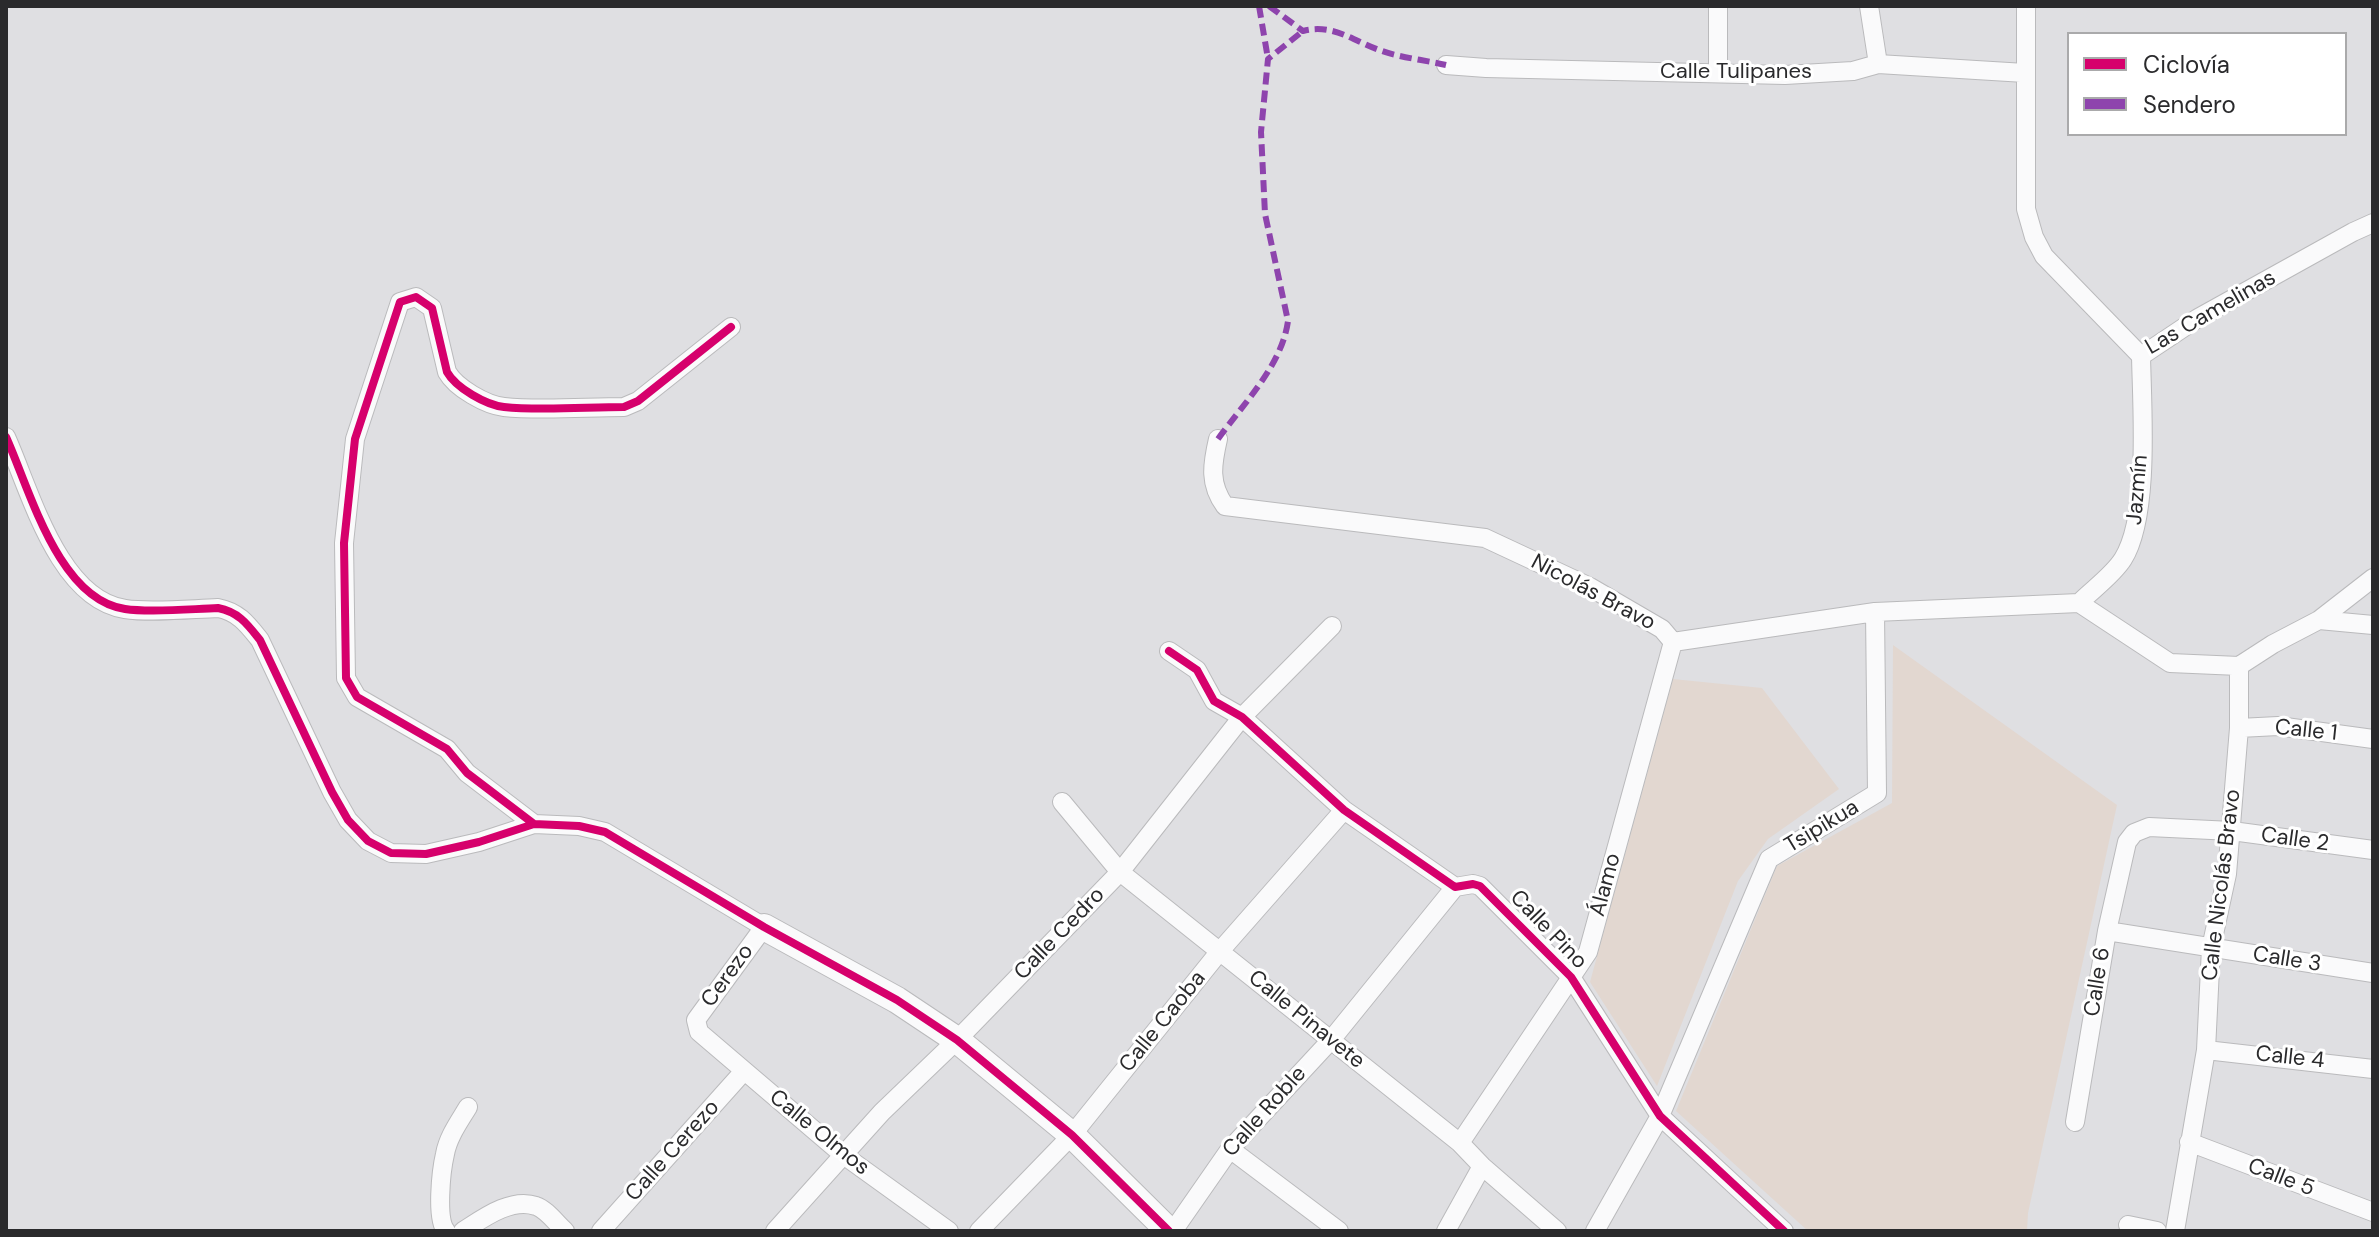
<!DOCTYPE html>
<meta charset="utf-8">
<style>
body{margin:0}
#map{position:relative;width:2379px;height:1237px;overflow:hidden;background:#dfdfe2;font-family:"DM Sans",sans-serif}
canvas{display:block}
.frame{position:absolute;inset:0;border:8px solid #2a2a2c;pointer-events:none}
.legend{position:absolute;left:2067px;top:32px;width:280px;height:104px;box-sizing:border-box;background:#fff;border:2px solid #aaaaab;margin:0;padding:10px 14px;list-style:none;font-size:24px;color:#2a2a2c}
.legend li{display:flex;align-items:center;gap:16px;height:40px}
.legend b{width:40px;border:2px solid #aaaaab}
</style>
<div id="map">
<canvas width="2379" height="1237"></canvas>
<div class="frame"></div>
<ul class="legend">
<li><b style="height:10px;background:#d6006c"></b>Ciclovía</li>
<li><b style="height:10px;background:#8e44ad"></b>Sendero</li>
</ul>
</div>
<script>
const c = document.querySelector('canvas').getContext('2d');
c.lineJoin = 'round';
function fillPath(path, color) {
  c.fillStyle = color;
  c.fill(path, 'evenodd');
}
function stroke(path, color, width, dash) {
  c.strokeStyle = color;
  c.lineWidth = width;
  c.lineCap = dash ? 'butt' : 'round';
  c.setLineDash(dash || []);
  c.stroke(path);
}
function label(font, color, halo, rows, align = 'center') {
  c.font = font + ' "DM Sans",sans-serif';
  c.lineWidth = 6;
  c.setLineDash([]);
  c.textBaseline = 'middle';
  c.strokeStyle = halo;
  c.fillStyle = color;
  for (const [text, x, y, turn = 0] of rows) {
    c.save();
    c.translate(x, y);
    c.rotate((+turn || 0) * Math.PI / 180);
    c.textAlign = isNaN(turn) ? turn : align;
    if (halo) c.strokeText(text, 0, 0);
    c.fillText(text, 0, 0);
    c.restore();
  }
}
const education = new Path2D(`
 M 1893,645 L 2117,805 L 2028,1213 L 2027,1231 L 1808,1231 L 1676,1111 L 1777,866 L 1892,803 Z
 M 1673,679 L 1762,688 L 1839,789 L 1768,839 L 1738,881 L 1657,1086 L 1590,982 Z`);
const street = new Path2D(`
 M 1718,6 L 1718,73
 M 1869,6 L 1878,64
 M 2026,6 L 2026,209 L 2034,237 L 2044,256 L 2141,356 L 2198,318 L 2353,232 L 2373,223
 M 1446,65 L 1486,68 L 1785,75 L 1853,71 L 1878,64 L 2025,73
 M 6,437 C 30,490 58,599 125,609 C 151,613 190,609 218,608 C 239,612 248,625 260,640 L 332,792 L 348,820 L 368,841 L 391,853 L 426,854 L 479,842 L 534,824 L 579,826 L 605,832 L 764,927 L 696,1020 L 699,1032 L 842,1154 L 949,1231
 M 1218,439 C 1212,465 1209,484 1225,506 L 1485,538 L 1590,587 L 1662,629 L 1673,642
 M 2079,603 C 2093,589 2113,575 2123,559 C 2150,516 2142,408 2141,356
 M 2079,603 L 2170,663 L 2239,666
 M 2319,620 L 2373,625
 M 1673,642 L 1875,612 L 2079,603
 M 1169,651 L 1197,670 L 1214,701 L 1242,717 L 1344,810 L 1455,887 L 1473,884 L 1480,886 L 1571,977 L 1660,1116 L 1784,1231
 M 2239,666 L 2273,644 L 2319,620 L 2373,578
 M 2239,728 L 2278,726 L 2373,739
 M 1062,802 L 1120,872 L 1460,1143 L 1482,1166 L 1557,1231
 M 534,824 L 467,773 L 447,749 L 357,697 L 346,678 L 344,543 L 355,439 L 400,302 L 416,297 L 432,308 L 447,372 C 456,388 486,405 504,407 C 539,411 588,407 624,407 L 638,401 L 731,327
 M 2107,931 L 2373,973
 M 2206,1050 L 2373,1069
 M 2075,1122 L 2107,931 L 2127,842 L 2134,833 L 2149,827 L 2232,831 L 2373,850
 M 2189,1142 L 2373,1212
 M 1460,1143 L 1588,952 L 1673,642
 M 1230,1149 L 1339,1231
 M 2128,1225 L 2157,1231
 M 446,1231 C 436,1219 441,1171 445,1154 C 448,1137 459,1122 468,1107
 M 463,1231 C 482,1219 511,1197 536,1206 C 546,1209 557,1224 565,1231
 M 601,1231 L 744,1071
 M 775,1231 L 882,1112 L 957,1040 L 1120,872 L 1242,717 L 1332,626
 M 979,1231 L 1072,1135 L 1220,951 L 1344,810
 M 1173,1231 L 1230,1149 L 1331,1040 L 1455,887
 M 1446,1231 L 1482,1166
 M 1595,1231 L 1660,1116 L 1769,859 L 1877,793 L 1875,612
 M 2175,1231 L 2206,1050 L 2211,948 L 2227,874 L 2239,728 L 2239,666`);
const secondary = new Path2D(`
 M 764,927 L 897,1000 L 957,1040 L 1072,1135 L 1169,1231`);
const quiet = new Path2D(`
 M 1259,6 L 1268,59
 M 1269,6 L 1303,31 C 1333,23 1355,42 1382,51 C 1402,58 1425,60 1446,65
 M 1218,439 C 1244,403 1282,365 1288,321 L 1265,214 L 1261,132 L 1268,59 L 1303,31`);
const cycleway = new Path2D(`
 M 6,437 C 30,490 58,599 125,609 C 151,613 190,609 218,608 C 239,612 248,625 260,640 L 332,792 L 348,820 L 368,841 L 391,853 L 426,854 L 479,842 L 534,824 L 579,826 L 605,832 L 764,927 L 897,1000 L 957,1040 L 1072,1135 L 1169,1231
 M 1169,651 L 1197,670 L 1214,701 L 1242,717 L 1344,810 L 1455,887 L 1473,884 L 1480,886 L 1571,977 L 1660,1116 L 1784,1231
 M 534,824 L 467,773 L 447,749 L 357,697 L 346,678 L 344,543 L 355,439 L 400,302 L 416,297 L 432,308 L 447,372 C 456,388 486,405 504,407 C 539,411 588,407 624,407 L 638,401 L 731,327`);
const streetNames = [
 ["Calle Tulipanes",1736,72],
 ["Las Camelinas",2211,313,-30],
 ["Jazmín",2138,490,-85],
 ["Nicolás Bravo",1593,593,28],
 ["Calle 1",2306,731,6],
 ["Tsipikua",1822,827,-31],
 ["Calle 2",2295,840,8],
 ["Álamo",1606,885,-75],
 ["Calle Nicolás Bravo",2222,885,-83],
 ["Calle Pino",1548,930,46],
 ["Calle Cedro",1060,934,-46],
 ["Calle 3",2287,960,9],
 ["Cerezo",728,976,-54],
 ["Calle 6",2098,982,-81],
 ["Calle Pinavete",1306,1020,39],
 ["Calle Caoba",1163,1022,-51],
 ["Calle 4",2290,1058,6],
 ["Calle Roble",1265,1112,-48],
 ["Calle Olmos",819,1133,39],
 ["Calle Cerezo",673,1151,-48],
 ["Calle 5",2281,1178,21]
];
fillPath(education, '#e2d7d0');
stroke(street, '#bababc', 20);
stroke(secondary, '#bababc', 28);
stroke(street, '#fafafb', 18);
stroke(secondary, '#fafafb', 26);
stroke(quiet, '#8e44ad', 6, [12, 6]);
stroke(cycleway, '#d6006c', 8);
label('22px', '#2a2a2c', '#fff', streetNames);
</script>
